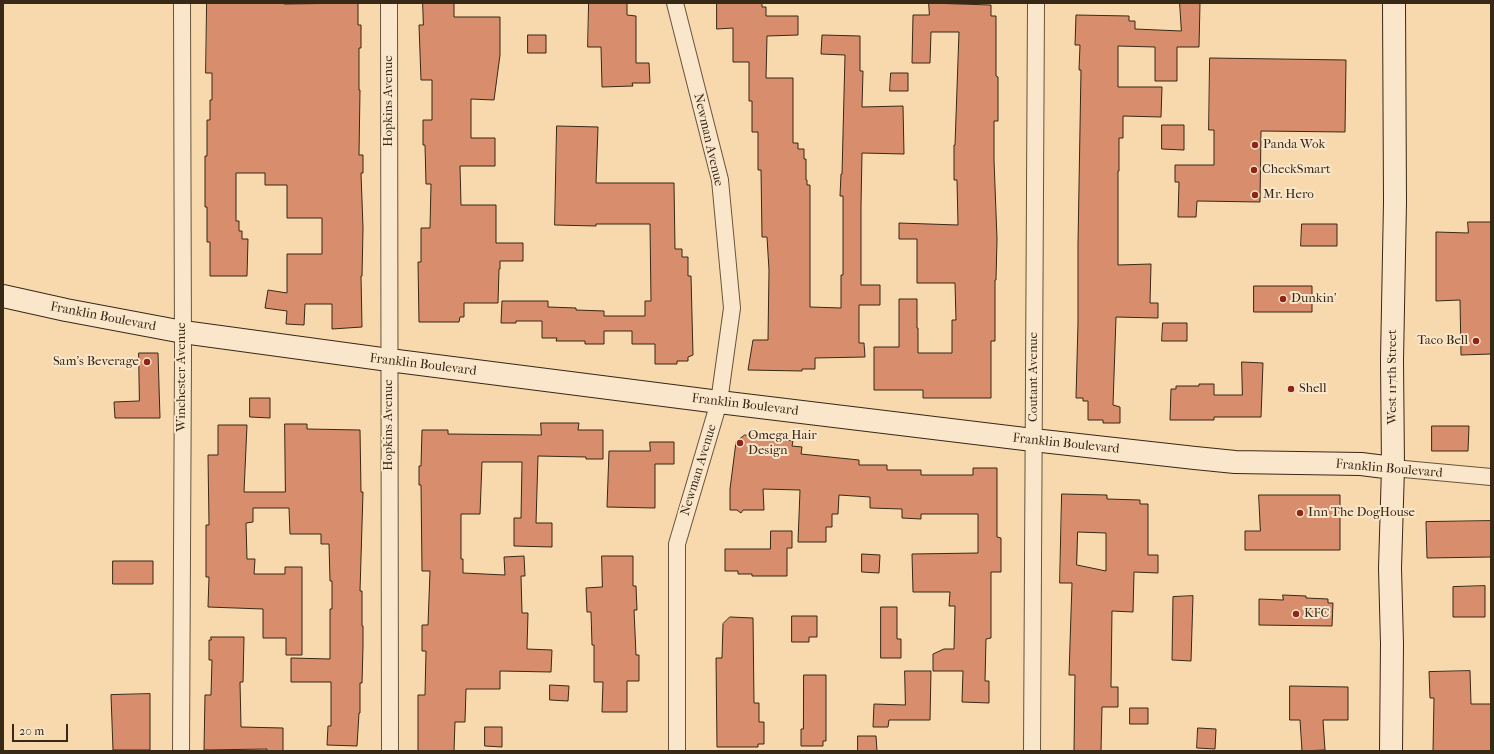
<!DOCTYPE html>
<style>
body{margin:0}
#map{position:relative;width:1494px;height:754px;overflow:hidden;background:#f7d9ad;font-family:"IM FELL French Canon",serif}
canvas{display:block}
.frame{position:absolute;inset:0;border:4px solid #382816;pointer-events:none}
.scale{position:absolute;left:12px;top:724px;width:56px;height:18px;box-sizing:border-box;border:2px solid #382816;border-top:0;padding-left:5px;font-size:12px;line-height:14px;white-space:nowrap;color:#382816;-webkit-text-stroke:3px #fae6ca;paint-order:stroke}
</style>
<div id="map">
<canvas width="1494" height="754"></canvas>
<div class="frame"></div>
<div class="scale">20 m</div>
</div>
<script>
const c = document.querySelector('canvas').getContext('2d');
c.lineJoin = 'round';
function fillPath(path, color) {
  c.fillStyle = color;
  c.fill(path, 'evenodd');
}
function stroke(path, color, width, dash) {
  c.strokeStyle = color;
  c.lineWidth = width;
  c.lineCap = dash ? 'butt' : 'round';
  c.setLineDash(dash || []);
  c.stroke(path);
}
function label(font, color, halo, rows, align = 'center') {
  c.font = font + ' "IM FELL French Canon",serif';
  c.lineWidth = 4;
  c.setLineDash([]);
  c.textBaseline = 'middle';
  c.strokeStyle = halo;
  c.fillStyle = color;
  for (const [text, x, y, turn = 0] of rows) {
    c.save();
    c.translate(x, y);
    c.rotate((+turn || 0) * Math.PI / 180);
    c.textAlign = isNaN(turn) ? turn : align;
    if (halo) c.strokeText(text, 0, 0);
    c.fillText(text, 0, 0);
    c.restore();
  }
}
const building = new Path2D(`
 M 207,3 L 284,3 L 284,4 L 358,3 L 358,25 L 361,25 L 361,48 L 359,48 L 359,90 L 360,90 L 359,155 L 363,155 L 363,173 L 361,173 L 363,228 L 362,276 L 361,276 L 362,327 L 332,329 L 332,304 L 305,304 L 304,325 L 286,324 L 287,311 L 265,308 L 268,290 L 287,293 L 287,254 L 322,254 L 322,218 L 287,218 L 287,185 L 265,185 L 265,173 L 236,173 L 236,221 L 239,221 L 239,231 L 242,231 L 242,239 L 248,239 L 247,276 L 210,276 L 210,242 L 207,242 L 207,207 L 205,207 L 205,156 L 207,156 L 207,120 L 210,120 L 210,100 L 212,100 L 212,73 L 206,73 Z
 M 423,3 L 454,3 L 454,17 L 500,17 L 500,55 L 494,100 L 471,99 L 471,138 L 495,138 L 495,166 L 460,166 L 461,205 L 496,205 L 496,243 L 523,243 L 523,261 L 500,261 L 500,269 L 499,269 L 498,303 L 464,303 L 464,317 L 460,317 L 459,322 L 419,322 L 418,262 L 421,262 L 421,228 L 430,228 L 431,184 L 426,184 L 425,145 L 423,145 L 423,120 L 432,120 L 432,80 L 421,80 L 419,25 L 423,25 Z
 M 589,3 L 627,3 L 627,15 L 636,16 L 636,63 L 649,63 L 650,83 L 632,83 L 633,86 L 602,87 L 601,47 L 588,47 Z
 M 717,3 L 762,3 L 762,7 L 766,7 L 766,16 L 798,16 L 798,35 L 767,36 L 766,78 L 793,78 L 793,143 L 798,143 L 798,149 L 804,149 L 804,159 L 806,159 L 806,180 L 807,180 L 807,185 L 810,185 L 810,307 L 841,308 L 841,275 L 843,275 L 843,196 L 840,196 L 841,174 L 842,174 L 845,55 L 821,54 L 822,35 L 860,36 L 860,71 L 863,71 L 862,107 L 903,106 L 904,154 L 862,153 L 861,207 L 861,285 L 880,285 L 880,305 L 859,305 L 859,343 L 864,343 L 865,357 L 815,358 L 815,369 L 802,369 L 802,371 L 748,370 L 753,340 L 768,340 L 769,270 L 767,237 L 762,237 L 761,170 L 758,170 L 758,132 L 752,132 L 752,101 L 749,101 L 749,62 L 733,62 L 733,28 L 717,29 Z
 M 929,3 L 991,5 L 991,16 L 996,16 L 996,76 L 998,77 L 998,121 L 994,121 L 994,160 L 997,239 L 996,280 L 995,280 L 995,341 L 991,341 L 991,398 L 923,398 L 923,390 L 874,390 L 874,347 L 899,347 L 899,299 L 917,299 L 917,328 L 918,328 L 918,353 L 952,353 L 952,320 L 956,320 L 955,283 L 917,283 L 917,239 L 899,239 L 899,223 L 958,225 L 957,180 L 954,180 L 954,145 L 955,145 L 959,32 L 931,32 L 930,63 L 912,63 L 913,15 L 929,15 Z
 M 1180,3 L 1200,3 L 1199,47 L 1177,47 L 1177,81 L 1155,81 L 1155,47 L 1118,46 L 1118,87 L 1162,87 L 1161,117 L 1123,116 L 1123,138 L 1119,138 L 1119,171 L 1118,171 L 1118,265 L 1151,264 L 1150,303 L 1158,303 L 1158,318 L 1116,317 L 1113,405 L 1120,407 L 1120,423 L 1103,423 L 1103,420 L 1088,420 L 1088,401 L 1083,401 L 1083,398 L 1076,398 L 1078,323 L 1078,244 L 1081,70 L 1079,70 L 1080,45 L 1075,45 L 1076,15 L 1129,16 L 1129,21 L 1135,21 L 1135,29 L 1181,31 Z
 M 528,35 L 546,35 L 546,53 L 528,53 Z
 M 1210,58 L 1346,60 L 1345,132 L 1261,131 L 1260,202 L 1197,201 L 1196,217 L 1178,217 L 1179,182 L 1175,182 L 1175,165 L 1214,165 L 1214,130 L 1209,130 Z
 M 891,73 L 908,73 L 908,91 L 890,91 Z
 M 1162,125 L 1184,125 L 1184,150 L 1162,149 Z
 M 557,126 L 598,127 L 596,183 L 674,183 L 675,249 L 682,249 L 682,257 L 688,257 L 688,276 L 691,276 L 693,355 L 688,357 L 688,361 L 677,361 L 677,364 L 655,364 L 655,344 L 632,344 L 632,331 L 604,331 L 604,344 L 585,344 L 585,341 L 556,341 L 557,338 L 542,338 L 542,321 L 516,321 L 516,323 L 501,323 L 502,301 L 548,301 L 548,307 L 576,308 L 576,310 L 604,311 L 604,316 L 645,316 L 645,301 L 651,301 L 650,224 L 596,224 L 596,226 L 555,225 Z
 M 1468,222 L 1491,222 L 1491,354 L 1461,355 L 1460,300 L 1436,301 L 1436,232 L 1468,233 Z
 M 1302,224 L 1337,224 L 1337,246 L 1301,246 Z
 M 1254,286 L 1312,286 L 1312,312 L 1254,312 Z
 M 1163,323 L 1187,323 L 1187,341 L 1162,341 Z
 M 139,353 L 158,353 L 160,418 L 115,418 L 114,402 L 139,401 Z
 M 1242,362 L 1263,363 L 1261,417 L 1214,417 L 1214,420 L 1170,420 L 1171,389 L 1176,389 L 1176,386 L 1199,386 L 1199,384 L 1214,384 L 1214,395 L 1242,395 Z
 M 250,398 L 270,398 L 270,418 L 250,417 Z
 M 541,423 L 579,423 L 578,430 L 603,430 L 603,459 L 586,459 L 586,457 L 538,456 L 536,523 L 552,523 L 552,547 L 514,546 L 514,518 L 521,518 L 522,462 L 482,462 L 480,514 L 461,514 L 461,559 L 463,559 L 463,573 L 505,575 L 504,557 L 524,556 L 525,576 L 521,576 L 522,613 L 528,613 L 527,649 L 552,650 L 551,672 L 500,671 L 500,689 L 466,689 L 465,722 L 455,722 L 454,751 L 418,751 L 418,695 L 425,695 L 426,651 L 422,651 L 422,625 L 428,625 L 430,571 L 422,571 L 421,485 L 419,485 L 419,466 L 421,466 L 422,430 L 448,430 L 448,434 L 541,435 Z
 M 285,424 L 307,424 L 307,429 L 360,430 L 361,492 L 363,492 L 360,591 L 362,591 L 362,626 L 363,626 L 363,646 L 362,683 L 360,683 L 360,713 L 359,713 L 357,746 L 327,745 L 328,726 L 331,726 L 331,682 L 291,682 L 291,658 L 330,659 L 330,609 L 332,609 L 332,581 L 330,581 L 329,544 L 321,544 L 321,534 L 290,534 L 289,508 L 253,508 L 253,522 L 246,523 L 247,559 L 255,559 L 254,574 L 285,574 L 285,567 L 302,567 L 302,655 L 286,655 L 286,638 L 263,638 L 263,609 L 208,607 L 209,577 L 206,577 L 206,525 L 209,525 L 208,455 L 218,455 L 218,425 L 247,425 L 244,492 L 285,492 Z
 M 1432,426 L 1469,426 L 1468,451 L 1432,451 Z
 M 745,435 L 793,441 L 792,446 L 802,447 L 801,454 L 859,460 L 859,465 L 887,465 L 887,470 L 921,470 L 921,475 L 973,475 L 973,468 L 997,468 L 997,537 L 1001,538 L 1001,572 L 991,572 L 991,638 L 986,639 L 985,681 L 989,681 L 989,703 L 962,702 L 963,671 L 933,671 L 933,654 L 944,649 L 954,649 L 955,606 L 949,606 L 950,592 L 913,592 L 912,554 L 978,553 L 978,514 L 921,514 L 921,519 L 902,518 L 902,509 L 870,508 L 870,497 L 839,495 L 838,514 L 832,514 L 832,527 L 826,527 L 826,542 L 798,542 L 800,490 L 763,489 L 764,510 L 743,510 L 741,513 L 737,510 L 730,510 L 730,489 L 736,442 Z
 M 650,442 L 674,442 L 674,464 L 655,464 L 655,508 L 607,507 L 609,451 L 650,451 Z
 M 1062,494 L 1107,495 L 1107,499 L 1140,500 L 1140,504 L 1148,504 L 1148,555 L 1158,555 L 1158,573 L 1134,572 L 1133,612 L 1112,611 L 1111,687 L 1118,687 L 1118,707 L 1102,707 L 1101,751 L 1074,751 L 1075,675 L 1069,675 L 1072,583 L 1060,583 ZM 1078,532 L 1106,533 L 1106,571 L 1077,565 Z
 M 1259,495 L 1340,495 L 1340,550 L 1245,550 L 1245,531 L 1260,531 Z
 M 1491,521 L 1491,557 L 1427,558 L 1426,522 Z
 M 771,531 L 792,531 L 792,548 L 787,548 L 787,576 L 752,576 L 752,574 L 738,574 L 738,571 L 725,571 L 725,549 L 770,549 Z
 M 862,554 L 880,555 L 879,573 L 862,572 Z
 M 602,556 L 633,556 L 633,586 L 636,586 L 637,610 L 634,610 L 636,655 L 639,655 L 639,681 L 627,681 L 627,712 L 602,712 L 603,682 L 594,682 L 594,645 L 592,645 L 591,612 L 587,612 L 586,588 L 602,587 Z
 M 113,561 L 153,561 L 153,584 L 113,584 Z
 M 1485,586 L 1485,617 L 1453,617 L 1453,587 Z
 M 1283,595 L 1306,596 L 1306,598 L 1328,599 L 1328,603 L 1333,603 L 1332,626 L 1259,625 L 1259,599 L 1283,600 Z
 M 1193,596 L 1191,661 L 1172,660 L 1173,597 Z
 M 881,607 L 897,607 L 897,639 L 901,639 L 901,658 L 881,658 Z
 M 792,616 L 817,616 L 817,637 L 809,637 L 809,642 L 792,642 Z
 M 730,617 L 753,618 L 754,703 L 759,703 L 759,722 L 764,722 L 764,744 L 758,744 L 758,747 L 717,747 L 716,658 L 722,658 L 723,624 Z
 M 211,637 L 244,637 L 243,682 L 240,682 L 241,727 L 283,728 L 283,751 L 267,751 L 267,749 L 204,750 L 205,695 L 211,695 L 212,660 L 209,660 L 209,640 L 211,640 Z
 M 905,671 L 931,671 L 930,720 L 889,720 L 888,727 L 873,727 L 874,704 L 905,705 Z
 M 1470,671 L 1471,704 L 1491,704 L 1491,751 L 1433,751 L 1434,698 L 1430,698 L 1429,672 Z
 M 804,675 L 826,675 L 826,741 L 823,741 L 823,746 L 801,746 L 801,729 L 803,729 Z
 M 550,685 L 569,686 L 568,701 L 550,700 Z
 M 1290,686 L 1348,687 L 1348,720 L 1323,720 L 1325,750 L 1302,751 L 1300,720 L 1290,720 Z
 M 150,694 L 150,750 L 113,750 L 111,695 Z
 M 1130,708 L 1148,708 L 1148,724 L 1130,724 Z
 M 485,727 L 502,727 L 502,747 L 485,746 Z
 M 1198,728 L 1216,729 L 1215,749 L 1197,748 Z
 M 858,736 L 876,736 L 877,751 L 858,751 Z`);
const street = new Path2D(`
 M 389,3 L 390,751
 M 675,3 L 720,180 L 732,308 L 719,402 L 677,544 L 677,751
 M 1393,468 L 1491,477
 M 181,751 L 183,355 L 182,3
 M 1032,751 L 1036,3`);
const secondary = new Path2D(`
 M 3,296 L 66,310 L 183,332 L 389,360 L 719,402 L 1033,440 L 1195,458 L 1235,462 L 1361,464 L 1393,468
 M 1391,751 L 1392,644 L 1390,568 L 1393,468 L 1392,360 L 1395,202 L 1394,3`);
const markers = [
 [1255,145,4,"#8f2418"],
 [1254,170,4,"#8f2418"],
 [1255,195,4,"#8f2418"],
 [1283,299,4,"#8f2418"],
 [1476,341,4,"#8f2418"],
 [147,362,4,"#8f2418"],
 [1291,389,4,"#8f2418"],
 [740,443,4,"#8f2418"],
 [1300,513,4,"#8f2418"],
 [1296,614,4,"#8f2418"]
];
const streetNames = [
 ["Hopkins Avenue",389,101,-90],
 ["Newman Avenue",708,140,77],
 ["Franklin Boulevard",103,317,11],
 ["Franklin Boulevard",423,365,7],
 ["Winchester Avenue",182,377,-90],
 ["Coutant Avenue",1034,377,-90],
 ["West 117th Street",1393,377,-90],
 ["Franklin Boulevard",745,405,7],
 ["Hopkins Avenue",389,425,-90],
 ["Franklin Boulevard",1066,444,6],
 ["Franklin Boulevard",1389,469,5],
 ["Newman Avenue",699,470,-73]
];
const poiNames = [
 ["Panda Wok",1263,145],
 ["CheckSmart",1262,170],
 ["Mr. Hero",1263,195],
 ["Dunkin'",1291,299],
 ["Taco Bell",1468,341,"right"],
 ["Sam's Beverage",139,362,"right"],
 ["Shell",1299,389],
 ["Omega Hair",748,436],
 ["Design",748,451],
 ["Inn The DogHouse",1308,513],
 ["KFC",1304,614]
];
fillPath(building, '#d88e6c');
stroke(building, '#382816', 1);
stroke(street, '#68543c', 18);
stroke(secondary, '#382816', 24);
stroke(street, '#fae6ca', 16);
stroke(secondary, '#fae6ca', 22);
for (const [x, y, r, color] of markers) {
  const dot = new Path2D();
  dot.arc(x, y, r, 0, 2 * Math.PI);
  c.fillStyle = color;
  c.fill(dot);
  stroke(dot, '#fae6ca', 1.5);
}
label('13px', '#382816', '#fae6ca', streetNames);
label('13px', '#382816', '#fae6ca', poiNames, 'left');
</script>
